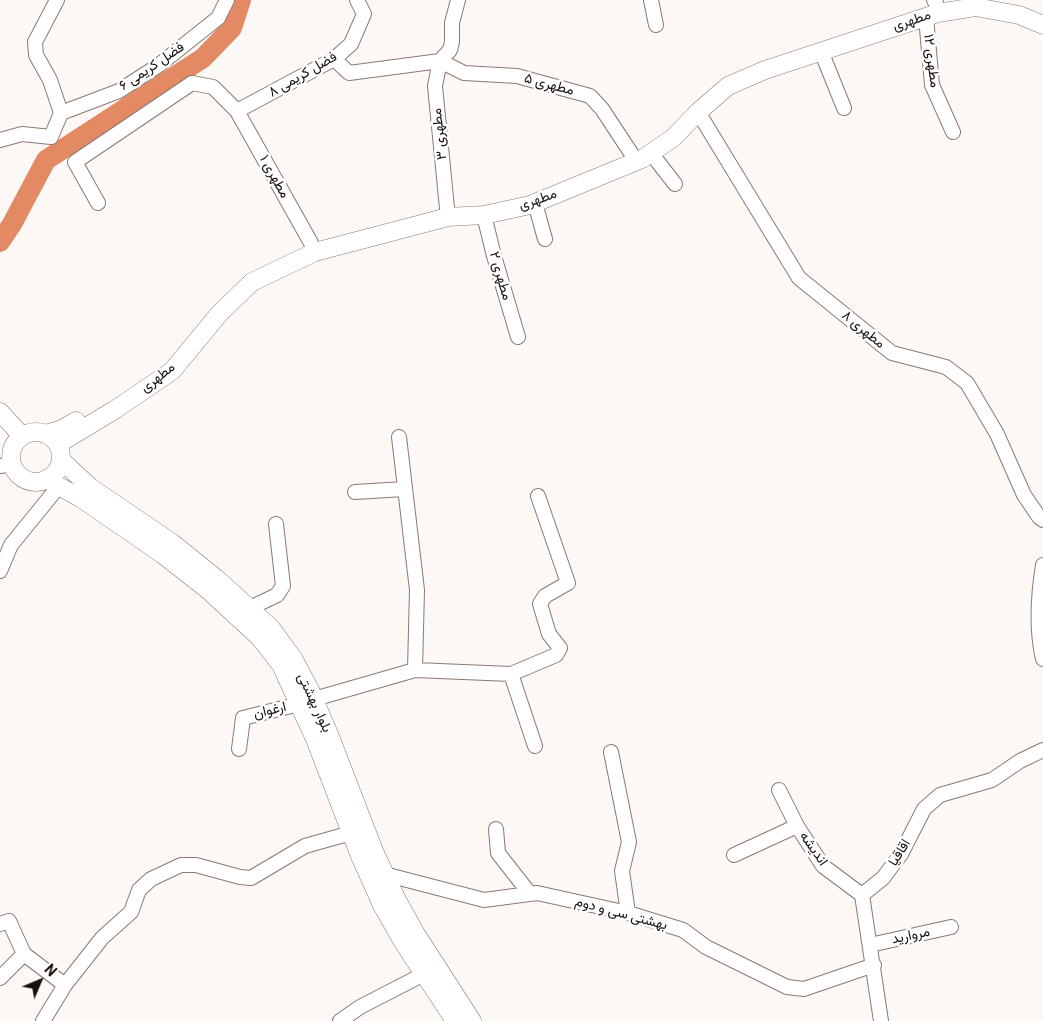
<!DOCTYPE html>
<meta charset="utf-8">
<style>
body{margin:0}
#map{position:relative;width:1043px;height:1021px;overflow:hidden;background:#fcf8f6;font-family:Roboto,sans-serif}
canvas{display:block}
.north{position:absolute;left:15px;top:956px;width:50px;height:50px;-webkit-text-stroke:4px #fff;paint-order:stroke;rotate:45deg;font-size:14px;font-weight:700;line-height:20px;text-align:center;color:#17100d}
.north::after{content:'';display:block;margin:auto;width:18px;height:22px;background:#17100d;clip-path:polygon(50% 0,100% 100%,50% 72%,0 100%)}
</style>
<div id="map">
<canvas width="1043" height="1021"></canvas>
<div class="north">N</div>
</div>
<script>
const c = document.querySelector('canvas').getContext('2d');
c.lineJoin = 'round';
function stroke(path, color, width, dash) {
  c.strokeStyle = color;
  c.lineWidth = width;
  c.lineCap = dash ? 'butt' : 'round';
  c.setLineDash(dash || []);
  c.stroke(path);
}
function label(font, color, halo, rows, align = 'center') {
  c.font = font + ' Roboto,Vazirmatn,sans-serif';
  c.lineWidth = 5;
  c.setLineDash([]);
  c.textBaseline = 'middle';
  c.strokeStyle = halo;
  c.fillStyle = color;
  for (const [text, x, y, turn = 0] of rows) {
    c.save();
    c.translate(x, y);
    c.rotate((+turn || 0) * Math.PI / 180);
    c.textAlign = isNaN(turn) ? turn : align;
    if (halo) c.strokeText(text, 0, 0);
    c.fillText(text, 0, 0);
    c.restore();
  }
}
const river = new Path2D(`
 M 0,242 L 12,224 L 46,160 L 203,58 L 232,28 L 241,0`);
const minor = new Path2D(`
 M 651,0 L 656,25
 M 934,0 L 936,3
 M 926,17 L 932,85 L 953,132
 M 821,51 L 844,108
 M 334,59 L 349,73 L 440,61
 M 440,61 L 464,73 L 517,76 L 590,96 L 602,109 L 631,153
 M 237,111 L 334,59 L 351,44 L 364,14 L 357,0
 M 698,112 L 799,278 L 892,353 L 946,367 L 967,383 L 997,434 L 1024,495 L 1039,517 L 1043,520
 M 61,113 L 119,91 L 159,65 L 218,18 L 227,0
 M 0,140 L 22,134 L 51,137 L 61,113 L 50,80 L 36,55 L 35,42 L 57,0
 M 651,153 L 675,184
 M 98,203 L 75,162 L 192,83 L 213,87 L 237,111 L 311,243
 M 535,203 L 545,239
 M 447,208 L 435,86 L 440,61 L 450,50 L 452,42 L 452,23 L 458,0
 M 484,215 L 494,256 L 518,337
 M 399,437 L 417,590 L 415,670
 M 0,466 L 12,464
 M 355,492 L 404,489
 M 1043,565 C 1038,596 1036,629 1043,659
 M 0,571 L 11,545 L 59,486
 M 250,608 L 277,595 L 283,586 L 276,524
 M 511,674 L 535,746
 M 314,699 L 415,670 L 511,674 L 556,655 L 560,648 L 549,634 L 540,604 L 545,596 L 568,583 L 538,496
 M 239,749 L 243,718 L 299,704
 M 611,752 L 629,842 L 622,871 L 628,913
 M 779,790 L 797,826 L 823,866 L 862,895
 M 496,829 L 498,853 L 530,894
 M 734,855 L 797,826
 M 384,874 L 484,900 L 537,893 L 628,913 L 683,930 L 706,947 L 787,987 L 804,989 L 874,965
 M 862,895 L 883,878 L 901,854 L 924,809 L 940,795 L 992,780 L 1020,761 L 1043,750
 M 862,895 L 881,1021
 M 0,924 L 9,921 L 24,954 L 65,985 L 102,938 L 131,912 L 139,890 L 151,879 L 181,865 L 196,865 L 240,877 L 251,878 L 305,846 L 351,833
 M 870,945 L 951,927
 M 0,978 L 24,954
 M 43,1021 L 65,985
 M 340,1021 L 360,1007 L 424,974`);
const major = new Path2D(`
 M 0,412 L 22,436
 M11 457a25 25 0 1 1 50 0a25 25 0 1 1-50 0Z
 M 45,434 L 60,430 L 76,421
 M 58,444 L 116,409 L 172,371 L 219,314 L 252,282 L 315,252 L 448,217 L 484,215 L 530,205 L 642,159 L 673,138 L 698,112 L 728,86 L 765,70 L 938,13 L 975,7 L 1019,15 L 1043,25
 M 61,460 L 90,487 L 171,542 L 217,579 L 271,628 L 293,658 L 310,690 L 329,734 L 374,851 L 396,898 L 416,934 L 472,1021
 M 46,479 L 82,499 L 162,554 L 208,590 L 260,638 L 281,665 L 315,739 L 360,856 L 382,905 L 403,942 L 455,1021`);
const streetNames = [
 ["مطهری",912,21,-18],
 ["مطهری ۱۲",931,61,83],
 ["فضل کریمی ۶",152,67,-34],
 ["فضل کریمی ۸",303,75,-30],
 ["مطهری ۵",549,85,15],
 ["مطهری ۳",440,134,-96],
 ["مطهری ۱",274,177,61],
 ["مطهری",538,200,-19],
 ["مطهری ۲",500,276,74],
 ["مطهری ۸",863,330,39],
 ["مطهری",158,378,-38],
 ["بلوار بهشتی",314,703,65],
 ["ارغوان",270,711,-14],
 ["اندیشه",813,849,55],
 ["اقاقیا",900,853,-58],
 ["بهشتی سی و دوم",621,914,15],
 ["مروارید",911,936,-12]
];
stroke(river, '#e38964', 20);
stroke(minor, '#8c7971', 16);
stroke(major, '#8c7971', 19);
stroke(minor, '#fff', 14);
stroke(major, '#fff', 18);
label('14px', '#17100d', '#fff', streetNames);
</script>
